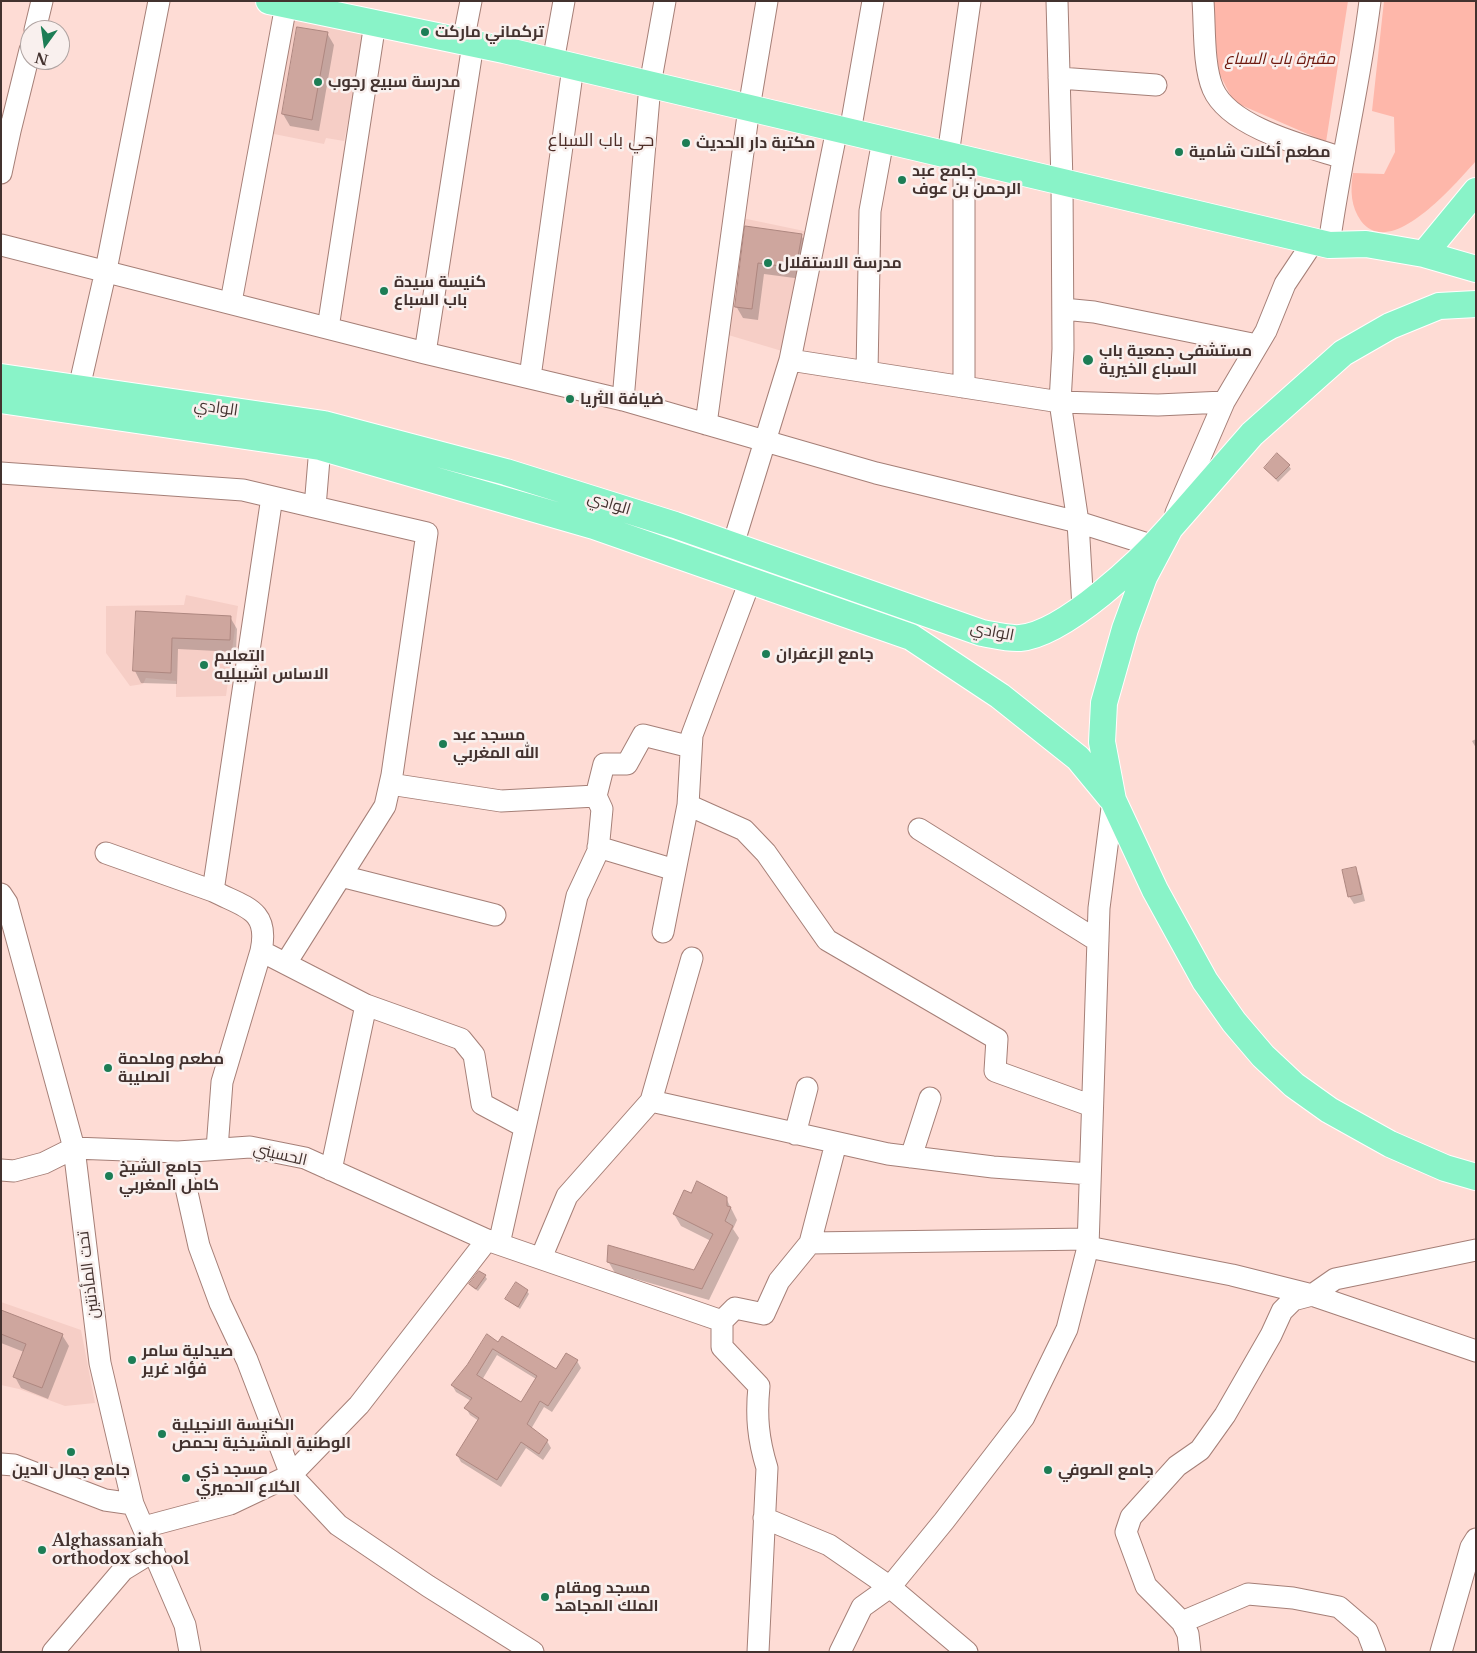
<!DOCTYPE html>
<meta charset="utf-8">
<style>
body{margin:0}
#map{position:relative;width:1477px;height:1653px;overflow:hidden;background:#fedcd5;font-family:"Libre Baskerville",serif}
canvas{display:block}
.frame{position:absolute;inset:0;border:2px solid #43322f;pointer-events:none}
.north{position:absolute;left:20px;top:20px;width:50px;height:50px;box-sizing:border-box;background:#f9f0ee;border:1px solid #b0a4a2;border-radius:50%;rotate:194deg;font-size:14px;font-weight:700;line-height:20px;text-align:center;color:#43322f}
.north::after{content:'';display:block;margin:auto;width:18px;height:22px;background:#1c7d55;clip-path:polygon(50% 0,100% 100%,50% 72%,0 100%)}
</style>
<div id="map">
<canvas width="1477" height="1653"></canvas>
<div class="frame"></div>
<div class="north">N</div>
</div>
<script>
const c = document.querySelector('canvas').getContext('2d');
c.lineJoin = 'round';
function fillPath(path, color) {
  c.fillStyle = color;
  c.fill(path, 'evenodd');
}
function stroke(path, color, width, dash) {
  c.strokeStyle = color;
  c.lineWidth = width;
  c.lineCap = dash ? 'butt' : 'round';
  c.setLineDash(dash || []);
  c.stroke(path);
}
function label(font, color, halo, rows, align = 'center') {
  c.font = font + ' "Libre Baskerville",Cairo,serif';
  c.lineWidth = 5;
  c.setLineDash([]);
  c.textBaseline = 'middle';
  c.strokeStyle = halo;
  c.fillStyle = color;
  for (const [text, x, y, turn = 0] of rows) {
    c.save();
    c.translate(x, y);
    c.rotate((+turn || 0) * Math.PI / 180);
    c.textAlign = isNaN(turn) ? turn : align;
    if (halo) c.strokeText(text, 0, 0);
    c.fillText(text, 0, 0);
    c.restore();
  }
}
const built = new Path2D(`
 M 292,17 L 366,32 L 344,141 L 326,138 L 324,144 L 269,133 Z
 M 742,218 L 809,232 L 782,351 L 725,334 Z
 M 186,595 L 238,606 L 226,696 L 176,697 L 176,681 L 146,678 L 143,684 L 130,686 L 106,653 L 106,606 L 184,605 Z
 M 1,1302 L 81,1330 L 95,1403 L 65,1406 L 19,1389 L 1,1385 Z`);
const green = new Path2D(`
 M 1211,1 L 1348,1 L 1326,142 L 1234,102 L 1219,73 Z
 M 1384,1 L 1476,1 L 1476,161 C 1456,183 1391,261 1361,221 C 1351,207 1350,190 1353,173 L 1384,174 L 1395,152 L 1394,117 L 1372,111 Z`);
const shadow = new Path2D(`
 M 298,28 L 327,33 L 334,45 L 319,131 L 290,126 L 283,114 Z
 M 747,228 L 801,235 L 807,246 L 802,279 L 764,274 L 758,320 L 743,318 L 736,306 Z
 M 1289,466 L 1291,469 L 1278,482 L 1265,468 Z
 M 137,613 L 230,617 L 237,629 L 236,652 L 178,649 L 177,684 L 141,683 L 135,671 Z
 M 1476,739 L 1476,748 L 1472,741 Z
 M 1355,869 L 1359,876 L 1365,901 L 1354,904 L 1349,896 Z
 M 692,1194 L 726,1198 L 737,1220 L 733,1229 L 739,1238 L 709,1300 L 615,1273 L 608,1261 L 694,1272 L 711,1241 L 681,1226 L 674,1214 Z
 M 485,1276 L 487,1279 L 478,1291 L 472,1287 L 470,1284 Z
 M 527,1291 L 529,1294 L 520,1309 L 507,1299 Z
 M 1,1311 L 62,1335 L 69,1346 L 48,1399 L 21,1388 L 15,1377 L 24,1352 L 1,1343 Z
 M 498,1343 L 556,1371 L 566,1355 L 577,1361 L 581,1368 L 552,1412 L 544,1407 L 531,1429 L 547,1441 L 551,1448 L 543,1460 L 526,1448 L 501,1487 L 461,1462 L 457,1455 L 479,1421 L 470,1415 L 466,1408 L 471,1401 L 456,1392 L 452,1385 ZM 497,1355 L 536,1379 L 521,1404 L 482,1380 Z`);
const building = new Path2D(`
 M 297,27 L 328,32 L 312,120 L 282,114 Z
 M 745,226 L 802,234 L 796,268 L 758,263 L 752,309 L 735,307 Z
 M 1277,453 L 1290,465 L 1276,479 L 1264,468 Z
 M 136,611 L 231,616 L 230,640 L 172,638 L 171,673 L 133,671 Z
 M 1356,867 L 1362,894 L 1348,897 L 1342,870 Z
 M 697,1181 L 727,1197 L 727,1206 L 731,1207 L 725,1221 L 733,1226 L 702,1289 L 607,1262 L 608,1245 L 694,1270 L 713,1234 L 673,1214 L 684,1190 L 691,1193 Z
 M 479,1271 L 486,1275 L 476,1289 L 469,1284 Z
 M 516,1282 L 528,1290 L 518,1307 L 505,1299 Z
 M 1,1310 L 63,1334 L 42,1388 L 13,1377 L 26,1344 L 1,1334 Z
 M 487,1334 L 498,1342 L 502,1336 L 556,1369 L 566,1353 L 578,1360 L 548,1406 L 540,1401 L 527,1424 L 548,1440 L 539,1454 L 521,1442 L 497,1480 L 456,1455 L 479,1418 L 464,1408 L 472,1398 L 451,1385 L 467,1365 ZM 493,1349 L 537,1376 L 521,1402 L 477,1375 Z`);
const minor = new Path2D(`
 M 1057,1 L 1062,182 L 1063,349 L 1060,402 L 1078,522 L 1083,608
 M 1203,1 C 1205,27 1203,66 1213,89 C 1230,128 1306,146 1343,158
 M 35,30 L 42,1
 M 463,42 L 471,1
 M 553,62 L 564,1
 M 1059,78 L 1156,85
 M 1,129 L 10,131 L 1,173
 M 10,131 L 30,50
 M 850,132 L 873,1
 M 948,155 L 970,1
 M 1,245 L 425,353 L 623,400 L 876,473 L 1078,522 L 1154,546
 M 1329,245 C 1340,163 1360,83 1370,1
 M 231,302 L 286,5
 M 1063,309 L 1094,312 L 1257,345
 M 328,328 L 375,23
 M 425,353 L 473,44
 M 790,360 L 1060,402 L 1158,405 L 1224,402
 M 867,372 L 870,211 L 883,140
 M 530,377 L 573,67
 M 964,387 L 964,159
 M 79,388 L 106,270 L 159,1
 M 623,400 L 650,85 L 665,1
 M 706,424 L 749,108 L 767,1
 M 1,473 L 243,490 L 315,507 L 320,447
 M 1176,513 L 1224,402 L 1266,331 L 1285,284 L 1313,242
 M 733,545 L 790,360 L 837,129
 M 750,581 L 692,735 L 688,805 L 744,830 L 766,853 L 827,940 L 997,1039 L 995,1071 L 1092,1106
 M 390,784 L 501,801 L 596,796
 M 1113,800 L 1099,908 L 1088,1247 L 1232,1275 L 1312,1295 L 1335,1279 L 1476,1250
 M 919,829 L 1098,941
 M 598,847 L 675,870
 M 106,853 L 213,891
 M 341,876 L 495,915
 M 1,894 L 7,903 L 74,1148 L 100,1363 L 133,1504 L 185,1625 L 190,1652
 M 663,932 L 688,805
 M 261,951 C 270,909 244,907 213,891 L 272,497
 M 286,963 L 385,806 L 392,775 L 427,533 L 315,507
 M 366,1005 L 461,1039 L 474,1055 L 482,1104 L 525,1127
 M 651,1101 L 692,958
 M 795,1134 L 807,1088
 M 217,1149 L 222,1082 L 261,951 L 366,1005 L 331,1170
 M 178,1152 L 199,1246 L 220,1303 L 247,1360 L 291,1475 L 338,1525 L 428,1586 L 533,1652
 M 911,1157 L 930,1098
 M 1,1170 L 14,1171 L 44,1163 L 74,1148 L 178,1152 L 250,1147 L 305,1158 L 487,1240 L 722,1321 L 735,1308 L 764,1314 L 779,1281 L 810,1243 L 1088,1239
 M 810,1243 L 836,1143
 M 499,1244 L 577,896 L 598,851 L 602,809 L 596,796 L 604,764 L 627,764 L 643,735 L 691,747
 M 541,1258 L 567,1196 L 651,1101 L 888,1154 L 993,1167 L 1090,1174
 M 722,1321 L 722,1347 L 759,1386 C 756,1416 758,1439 767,1468 L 758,1652
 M 1,1464 L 14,1465 L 105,1500 L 133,1504
 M 764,1518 L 829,1545 L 890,1587 L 967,1652
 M 144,1527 L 230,1504 L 291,1475 L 359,1405 L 487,1240
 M 1182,1622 L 1248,1594 L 1293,1598 L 1339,1607 L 1367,1631 L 1375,1652
 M 53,1652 L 123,1570 L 154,1551
 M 840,1652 L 862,1607 L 890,1587 L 944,1521 L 1024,1417 L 1067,1329 L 1088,1247
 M 1190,1652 L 1188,1634 L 1182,1622 L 1146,1586 L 1126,1532 L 1131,1517 L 1177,1466 L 1200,1450 L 1225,1415 L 1271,1335 L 1282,1311 L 1293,1300 L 1312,1295 L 1476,1351
 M 1441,1652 L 1471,1547 L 1476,1539`);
const major = new Path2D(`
 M 269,1 L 504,50 L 1329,245 L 1366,244 L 1424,254 L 1476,269
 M 1424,254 L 1476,191
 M 1476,304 L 1439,306 L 1390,326 L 1343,353 L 1252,434 L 1170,528 L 1144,577 L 1125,629 L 1104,703 L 1102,742 L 1113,800 L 1155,890 L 1205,981 L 1234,1022 L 1263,1056 L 1294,1085 L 1329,1110 L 1390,1144 L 1445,1168 L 1476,1177
 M 1,377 L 324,424 L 506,472 L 675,525 L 982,633 C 994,635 1008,639 1020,638 C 1065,634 1141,561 1170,528
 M 1,400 L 320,447 L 594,526 L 911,637 L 1000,696 L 1078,758 L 1111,798`);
const markers = [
 [425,32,5,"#1c7d55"],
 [318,82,5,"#1c7d55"],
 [686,143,5,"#1c7d55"],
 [1179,152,5,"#1c7d55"],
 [902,180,5,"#1c7d55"],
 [768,263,5,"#1c7d55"],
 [384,291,5,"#1c7d55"],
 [1088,360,6,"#1c7d55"],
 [570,399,5,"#1c7d55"],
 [766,654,5,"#1c7d55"],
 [204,665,5,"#1c7d55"],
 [443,744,5,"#1c7d55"],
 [108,1068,5,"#1c7d55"],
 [109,1176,5,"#1c7d55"],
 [132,1360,5,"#1c7d55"],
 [162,1434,5,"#1c7d55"],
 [71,1452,5,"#1c7d55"],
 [1048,1470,5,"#1c7d55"],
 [186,1478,5,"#1c7d55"],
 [42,1550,5,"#1c7d55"],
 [545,1597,5,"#1c7d55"]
];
const poiNames = [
 ["تركماني ماركت",435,32],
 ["مدرسة سبيع رجوب",328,82],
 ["مكتبة دار الحديث",696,143],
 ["مطعم أكلات شامية",1189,152],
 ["جامع عبد",912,171],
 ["الرحمن بن عوف",912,189],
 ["مدرسة الاستقلال",778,263],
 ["كنيسة سيدة",394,282],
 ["باب السباع",394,300],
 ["مستشفى جمعية باب",1099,351],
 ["السباع الخيرية",1099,369],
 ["ضيافة الثريا",580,399],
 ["جامع الزعفران",776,654],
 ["التعلیم",214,656],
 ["الاساس اشبیلیه",214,674],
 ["مسجد عبد",453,735],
 ["الله المغربي",453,753],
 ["مطعم وملحمة",118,1059],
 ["الصليبة",118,1077],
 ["جامع الشيخ",119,1167],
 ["كامل المغربي",119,1185],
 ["صيدلية سامر",142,1351],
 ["فؤاد غرير",142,1369],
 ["الكنيسة الانجيلية",172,1425],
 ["الوطنية المشيخية بحمص",172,1443],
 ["مسجد ذي",196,1469],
 ["الكلاع الحميري",196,1487],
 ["جامع جمال الدين",71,1470,"center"],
 ["جامع الصوفي",1058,1470],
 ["Alghassaniah",52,1541],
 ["orthodox school",52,1559],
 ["مسجد ومقام",555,1588],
 ["الملك المجاهد",555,1606]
];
const parkNames = [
 ["مقبرة باب السباع",1280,59]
];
const streetNames = [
 ["الوادي",216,408,8],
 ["الوادي",609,504,17],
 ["الوادي",992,632,11],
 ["الحسيني",280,1155,13],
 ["تحت المأذنتين",89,1275,-97]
];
const neighbourhoodNames = [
 ["حي باب السباع",601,141]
];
fillPath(built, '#f6cec6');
fillPath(green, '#feb7aa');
fillPath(shadow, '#0003');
fillPath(building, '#cea69e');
stroke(building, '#ae8780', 1);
stroke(minor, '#a57f77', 23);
stroke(major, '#fff', 28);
stroke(minor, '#fff', 21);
stroke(major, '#89f3c8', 26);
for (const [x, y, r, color] of markers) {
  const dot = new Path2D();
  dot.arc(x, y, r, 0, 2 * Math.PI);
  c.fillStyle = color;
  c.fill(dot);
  stroke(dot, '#f9f0ee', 2);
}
label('bold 16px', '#43322f', '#f9f0ee', poiNames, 'left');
label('italic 16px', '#6e180d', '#f9f0ee', parkNames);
label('16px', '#43322f', '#f9f0ee', streetNames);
label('18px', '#4d2d27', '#f9f0ee', neighbourhoodNames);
</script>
